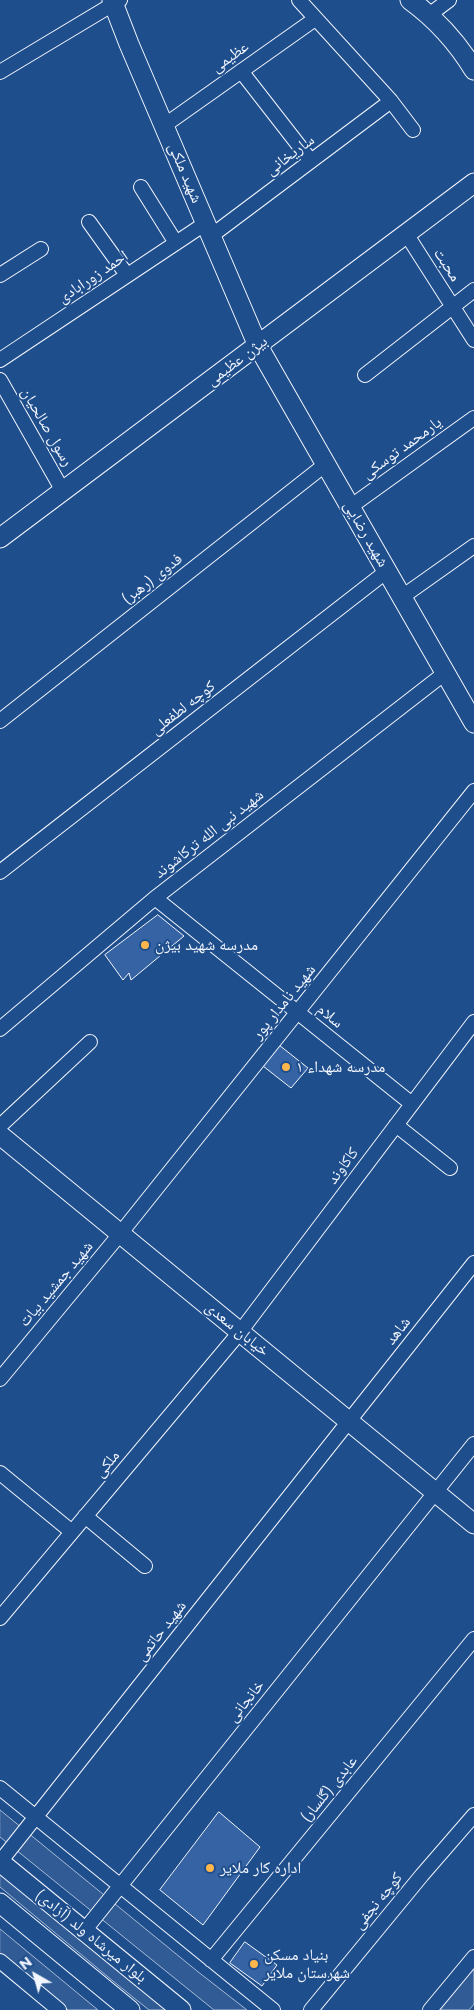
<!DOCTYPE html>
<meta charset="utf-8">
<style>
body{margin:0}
#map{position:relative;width:474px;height:2010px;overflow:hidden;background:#1f4e8c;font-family:Montserrat,sans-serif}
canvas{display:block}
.north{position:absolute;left:10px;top:1950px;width:50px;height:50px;-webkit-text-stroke:4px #1f4e8c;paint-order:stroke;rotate:322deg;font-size:14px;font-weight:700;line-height:20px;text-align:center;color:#f2f6ff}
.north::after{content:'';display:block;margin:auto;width:18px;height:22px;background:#f2f6ff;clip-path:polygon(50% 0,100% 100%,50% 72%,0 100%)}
</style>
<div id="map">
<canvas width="474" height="2010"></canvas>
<div class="north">N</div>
</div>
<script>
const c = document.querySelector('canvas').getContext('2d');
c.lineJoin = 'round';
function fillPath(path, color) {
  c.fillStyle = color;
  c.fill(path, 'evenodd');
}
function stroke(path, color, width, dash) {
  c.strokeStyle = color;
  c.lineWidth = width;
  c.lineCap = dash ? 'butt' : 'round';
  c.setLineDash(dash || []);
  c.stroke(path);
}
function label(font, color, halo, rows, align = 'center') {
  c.font = font + ' Montserrat,"Noto Naskh Arabic",sans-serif';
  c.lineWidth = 4;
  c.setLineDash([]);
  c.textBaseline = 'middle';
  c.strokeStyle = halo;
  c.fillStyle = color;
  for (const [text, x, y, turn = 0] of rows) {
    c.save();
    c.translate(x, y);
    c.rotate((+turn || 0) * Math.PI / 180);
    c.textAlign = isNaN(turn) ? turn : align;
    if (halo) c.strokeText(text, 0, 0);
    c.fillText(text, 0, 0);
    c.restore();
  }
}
const built = new Path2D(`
 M 0,1810 L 197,1971 L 247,2010 L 214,2010 L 0,1837 Z
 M 0,1871 L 169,2010 L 149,2010 L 113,1981 L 0,1887 Z
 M 0,1929 L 98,2010 L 68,2010 L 35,1983 L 0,1954 Z
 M 474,1963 L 474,2004 L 469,2010 L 437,2010 Z`);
const building = new Path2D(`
 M 158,915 L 184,936 L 131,980 L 129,973 L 123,980 L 105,955 Z
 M 279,1045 L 308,1068 L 291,1088 L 263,1066 Z
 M 219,1812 L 260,1847 L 203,1925 L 160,1890 Z
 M 245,1942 L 277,1965 L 262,1986 L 230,1963 Z`);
const street = new Path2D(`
 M 299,0 L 391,101 L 413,130
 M 429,15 L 449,0
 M 241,71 L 311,161
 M 0,72 L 120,0
 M 165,125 L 315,19
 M 141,187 L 176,243
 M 89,222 L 127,275
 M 407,235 L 474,340
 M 211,236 L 391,101
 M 0,275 L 41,249
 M 0,360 L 206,223
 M 365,375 L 474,290
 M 0,380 L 63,491
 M 350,507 L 474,418
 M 402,597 L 474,546
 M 0,721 L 326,464
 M 0,872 L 387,571
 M 155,898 L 412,1104
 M 0,1029 L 155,898 L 445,673
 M 396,1125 L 450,1168
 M 0,1126 L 90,1042
 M 0,1379 L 120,1234 L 474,791
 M 0,1473 L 72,1532
 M 85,1516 L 145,1566
 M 0,1618 L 240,1332 L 474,1022
 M 0,1788 L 273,2010
 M 0,1862 L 474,1263
 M 84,1931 L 474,1444
 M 211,1960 L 474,1639
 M 0,1961 L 59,2010
 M 311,2010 L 422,1875 L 474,1815
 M 430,2010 L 474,1957`);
const secondary = new Path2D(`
 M 112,0 L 129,44 L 258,346 L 474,723
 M 410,0 C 436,19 457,42 474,70
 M 0,538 L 474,183
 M 0,1135 L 474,1524
 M 0,1862 L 181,2010
 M 0,1903 L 130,2010`);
const markers = [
 [145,945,5,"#ffb74d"],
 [286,1067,5,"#ffb74d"],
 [210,1868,5,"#ffb74d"],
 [254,1964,5,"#ffb74d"]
];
const streetNames = [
 ["عظیمی",230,57,-35],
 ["ساریخانی",290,155,-37],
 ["شهید ملکی",185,173,67],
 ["محبت",447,265,57],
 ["احمد زورابادی",93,277,-34],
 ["بیژن عظیمی",237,361,-37],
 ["رسول صالحیان",47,427,60],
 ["یارمحمد توسکی",402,448,-36],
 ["شهید رضایی",366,534,60],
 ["فدوی (رهبر)",152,579,-38],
 ["کوچه لطفعلی",183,708,-38],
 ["شهید نبی الله ترکاشوند",209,834,-38],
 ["شهید نامدار پور",284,1002,-51],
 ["سلام",330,1016,39],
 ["کاکاوند",343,1166,-53],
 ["شهید جمشید بیات",56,1284,-50],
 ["خیابان سعدی",237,1329,39],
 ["شاهد",398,1331,-52],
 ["ملکی",107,1464,-50],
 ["شهید حاتمی",161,1631,-52],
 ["خانجانی",246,1701,-51],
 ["عابدی (گلسار)",329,1789,-51],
 ["کوچه نجفی",378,1901,-51],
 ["بلوار میرشاه ولد (آزادی)",91,1936,39]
];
const poiNames = [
 ["مدرسه شهید بیژن",155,945],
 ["مدرسه شهداء ۱",296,1067],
 ["اداره کار ملایر",220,1868],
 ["بنیاد مسکن",264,1955],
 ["شهرستان ملایر",264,1973]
];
fillPath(built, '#305b95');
stroke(built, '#a8bbd7', 1);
fillPath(building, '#3563a3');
stroke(building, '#f2f6ff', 1);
stroke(street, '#f2f6ff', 16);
stroke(secondary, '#f2f6ff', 21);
stroke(street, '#1f4e8c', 14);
stroke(secondary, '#1f4e8c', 19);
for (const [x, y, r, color] of markers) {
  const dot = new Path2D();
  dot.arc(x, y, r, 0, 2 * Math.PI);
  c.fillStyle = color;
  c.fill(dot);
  stroke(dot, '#1f4e8c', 2);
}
label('16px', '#f2f6ff', '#1f4e8c', streetNames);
label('16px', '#f2f6ff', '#1f4e8c', poiNames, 'left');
</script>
